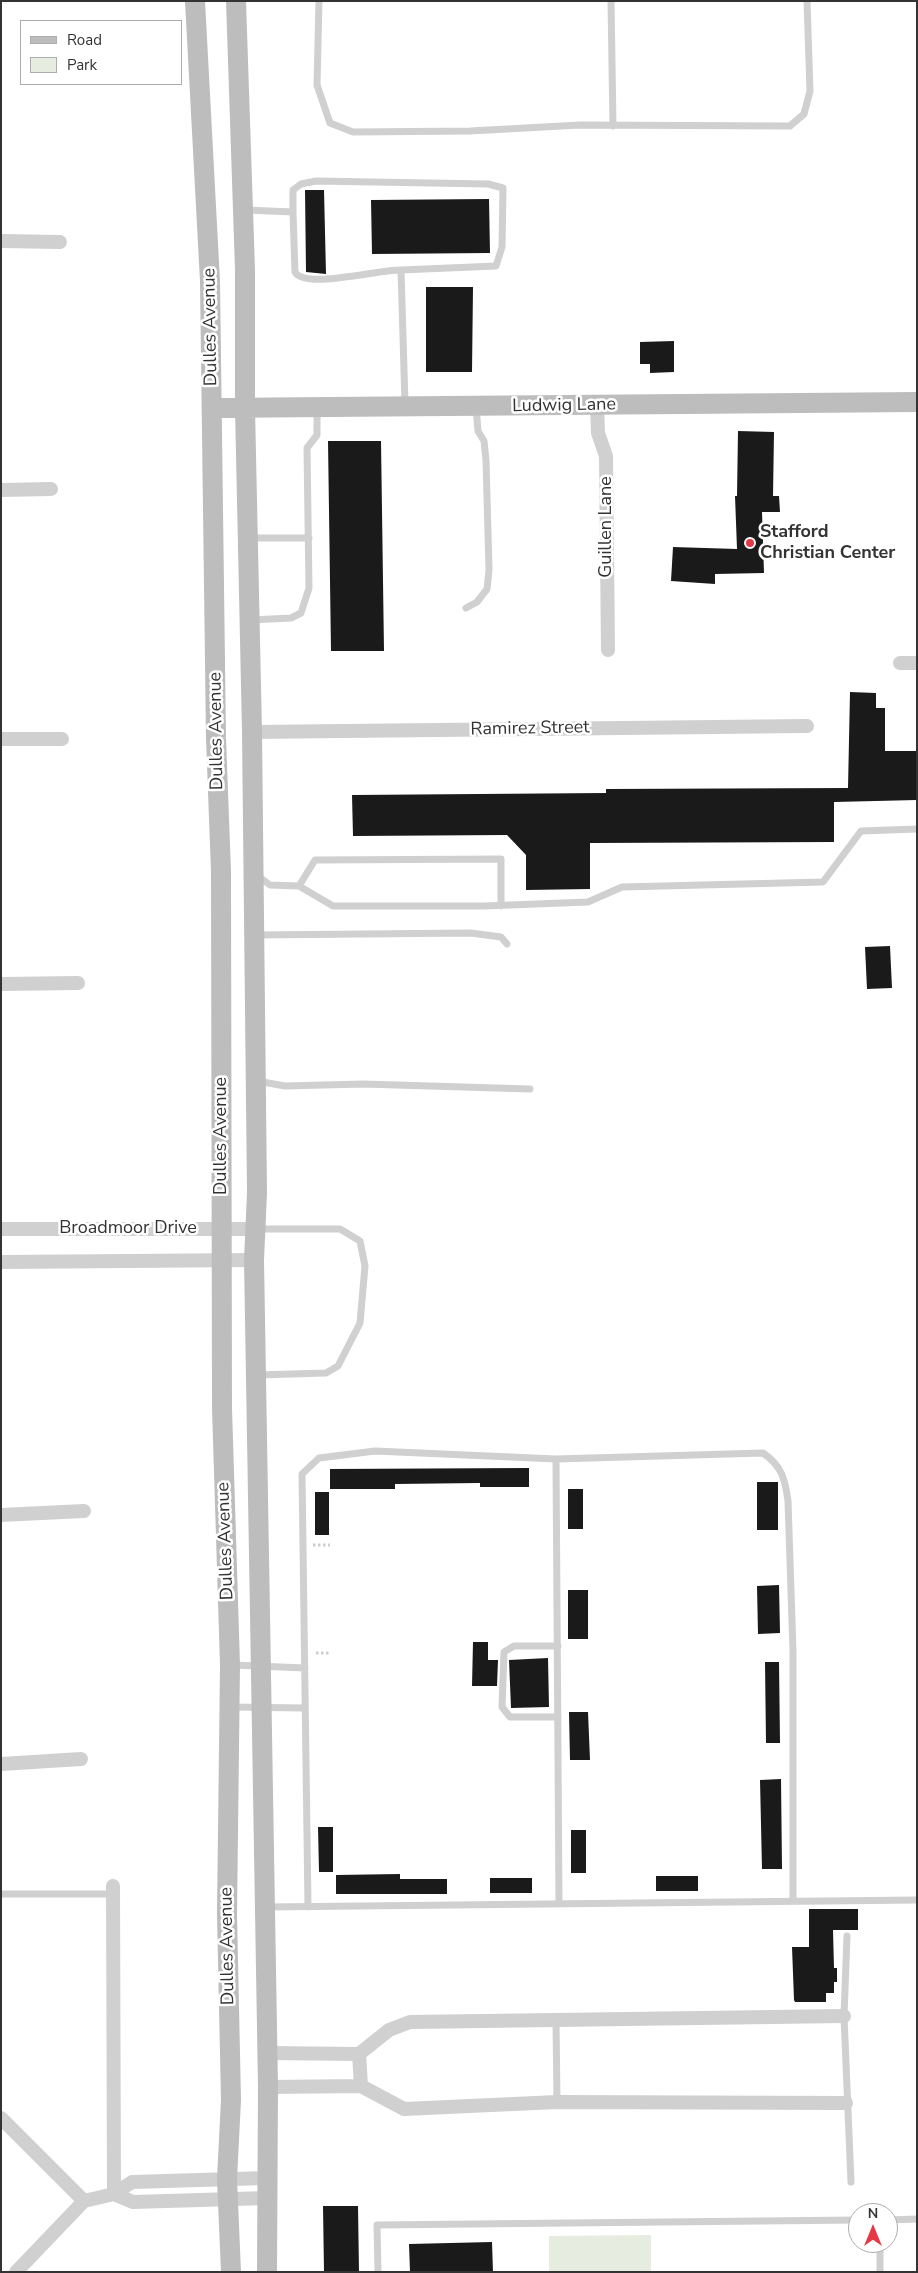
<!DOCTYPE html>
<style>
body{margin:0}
#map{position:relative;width:918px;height:2273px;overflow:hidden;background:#fff;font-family:"Nunito Sans",sans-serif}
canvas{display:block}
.frame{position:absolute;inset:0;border:2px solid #333;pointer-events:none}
.legend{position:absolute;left:20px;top:20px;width:162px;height:65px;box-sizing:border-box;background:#fff;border:1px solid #adadad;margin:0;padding:6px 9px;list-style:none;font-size:15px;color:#333}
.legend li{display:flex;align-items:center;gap:10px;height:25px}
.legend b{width:25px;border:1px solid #adadad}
.north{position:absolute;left:848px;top:2203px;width:50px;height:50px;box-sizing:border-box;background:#fff;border:1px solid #adadad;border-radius:50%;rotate:0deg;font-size:14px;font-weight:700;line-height:20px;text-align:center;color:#333}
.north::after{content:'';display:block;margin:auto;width:18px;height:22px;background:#e63946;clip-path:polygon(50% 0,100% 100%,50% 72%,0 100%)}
</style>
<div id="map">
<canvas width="918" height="2273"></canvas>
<div class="frame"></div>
<ul class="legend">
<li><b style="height:6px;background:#bdbdbd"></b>Road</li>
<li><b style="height:14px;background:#e6ecdf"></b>Park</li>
</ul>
<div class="north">N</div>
</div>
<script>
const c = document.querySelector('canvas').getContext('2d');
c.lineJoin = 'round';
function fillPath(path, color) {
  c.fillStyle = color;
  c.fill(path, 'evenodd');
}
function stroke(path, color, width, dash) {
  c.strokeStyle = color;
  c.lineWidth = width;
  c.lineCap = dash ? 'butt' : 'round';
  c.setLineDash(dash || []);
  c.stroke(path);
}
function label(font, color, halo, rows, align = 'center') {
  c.font = font + ' "Nunito Sans",sans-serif';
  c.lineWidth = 5;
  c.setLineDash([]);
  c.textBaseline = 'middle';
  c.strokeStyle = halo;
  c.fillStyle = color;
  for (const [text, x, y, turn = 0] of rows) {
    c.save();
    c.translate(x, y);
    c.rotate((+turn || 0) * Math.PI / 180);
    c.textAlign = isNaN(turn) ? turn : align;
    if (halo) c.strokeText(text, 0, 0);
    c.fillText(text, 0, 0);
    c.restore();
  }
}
const green = new Path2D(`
 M 651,2235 L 651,2272 L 549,2272 L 549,2236 Z`);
const building = new Path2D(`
 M 305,190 L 324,190 L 326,274 L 306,272 Z
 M 489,199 L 490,253 L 372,254 L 371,200 Z
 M 426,287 L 473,287 L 472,372 L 426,372 Z
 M 674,341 L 674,372 L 650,373 L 650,364 L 640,364 L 640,342 Z
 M 738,431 L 774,432 L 773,496 L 779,496 L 780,512 L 762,512 L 764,573 L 715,574 L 715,584 L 671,581 L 673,547 L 737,549 L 735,496 L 737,496 Z
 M 328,441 L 381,441 L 384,651 L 331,651 Z
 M 850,692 L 876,693 L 876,708 L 885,708 L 885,751 L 917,751 L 917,800 L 834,802 L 834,842 L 590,843 L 590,889 L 526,890 L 526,855 L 507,835 L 353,836 L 352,795 L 606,793 L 606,789 L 848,788 Z
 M 890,946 L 892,988 L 867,989 L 865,947 Z
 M 529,1468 L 529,1487 L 480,1487 L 480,1483 L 395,1484 L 395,1489 L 330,1489 L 330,1469 Z
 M 757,1482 L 778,1482 L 778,1530 L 757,1530 Z
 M 568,1489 L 583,1489 L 583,1529 L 568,1529 Z
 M 315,1492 L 329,1492 L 329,1535 L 315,1535 Z
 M 779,1585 L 780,1633 L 758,1634 L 757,1586 Z
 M 568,1590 L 588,1590 L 588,1639 L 568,1639 Z
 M 473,1642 L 488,1642 L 488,1660 L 498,1660 L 497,1686 L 472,1686 Z
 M 548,1658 L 549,1707 L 511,1708 L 509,1660 Z
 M 765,1662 L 779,1662 L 780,1743 L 766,1743 Z
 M 569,1712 L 588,1712 L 590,1760 L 570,1760 Z
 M 781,1779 L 782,1869 L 762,1869 L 760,1780 Z
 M 318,1827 L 333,1827 L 333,1872 L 319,1872 Z
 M 571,1830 L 586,1830 L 586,1873 L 571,1873 Z
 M 400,1874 L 400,1879 L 447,1879 L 447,1894 L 336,1894 L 336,1875 Z
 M 656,1876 L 698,1876 L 698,1891 L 656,1891 Z
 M 490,1878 L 532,1878 L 532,1893 L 490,1893 Z
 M 809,1909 L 858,1909 L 858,1930 L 833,1930 L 834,1968 L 837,1968 L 837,1982 L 834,1982 L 834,1993 L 826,1993 L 826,2002 L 795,2002 L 794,2000 L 792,1947 L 809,1947 Z
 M 323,2206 L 358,2206 L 359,2272 L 324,2272 Z
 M 492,2242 L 493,2272 L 410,2272 L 409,2244 Z`);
const path = new Path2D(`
 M 313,1545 L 330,1545
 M 316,1653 L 331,1653`);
const lane = new Path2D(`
 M 319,1 L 317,85 L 330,123 L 353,132 L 470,131 L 580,125 L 790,126 L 804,114 L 810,91 L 807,1
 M 611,1 L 613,126
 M 246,210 L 293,212 L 293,190 L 301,184 L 316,181 L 488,184 L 503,188 L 502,247 L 496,266 L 401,270 L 405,404
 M 293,212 L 295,272 C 305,290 380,269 401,270
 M 249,538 L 309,538
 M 466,608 L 477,602 L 487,589 L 489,570 L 486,460 L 484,441 L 478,431 L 476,407
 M 250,620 L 291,618 L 301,613 L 309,588 L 307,448 L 317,435 L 317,408
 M 258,876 L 270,885 L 299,886 L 333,906 L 484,906 L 588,902 L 622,887 L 823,882 L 861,831 L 917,829
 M 299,886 L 315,860 L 501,859 L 501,906
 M 255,935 L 471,933 L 501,937 L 507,944
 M 257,1081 L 285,1086 L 363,1084 L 530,1089
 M 257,1375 L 326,1373 L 338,1366 L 360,1323 L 365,1266 L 360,1241 L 340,1229 L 258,1229
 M 556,1459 L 559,1904
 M 558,1646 L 514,1646 L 504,1652 L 502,1707 L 510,1717 L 558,1717
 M 233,1665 L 305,1668
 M 231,1707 L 305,1708
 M 1,1894 L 113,1894
 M 267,1907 L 917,1900
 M 308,1907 L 302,1474 L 319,1458 L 375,1451 L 556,1459 L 763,1453 C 782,1466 785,1479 788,1501 L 793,1651 L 793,1901
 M 847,1936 L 844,2016 L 851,2182
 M 556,2020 L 557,2102
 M 888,2220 L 917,2219
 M 880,2243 L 880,2272
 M 378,2272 L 377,2225 L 858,2220`);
const street = new Path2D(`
 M 1,241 L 60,242
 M 597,405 L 598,433 L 606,456 L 608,650
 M 1,490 L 51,489
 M 900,663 L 917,663
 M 252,732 L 807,726
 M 1,739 L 62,739
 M 1,984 L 78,983
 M 1,1229 L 255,1229
 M 1,1262 L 254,1260
 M 1,1515 L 84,1511
 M 1,1764 L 81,1759
 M 113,1886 L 114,2194
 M 268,2053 L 359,2054 L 389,2030 L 410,2022 L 844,2016
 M 359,2054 L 361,2086
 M 268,2087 L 361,2086 L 404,2109 L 557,2102 L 846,2103
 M 1,2118 L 84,2201
 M 114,2194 L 133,2202 L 267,2198
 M 84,2201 L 114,2194 L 132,2182 L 267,2178
 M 16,2272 L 84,2201`);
const secondary = new Path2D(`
 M 195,1 L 210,281 L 216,738 L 221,872 L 222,1408 L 230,1665 L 227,1914 L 231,2100 L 227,2179 L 231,2272
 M 236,1 L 245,270 L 245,408 L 252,732 L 257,1193 L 254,1260 L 268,2087 L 267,2272
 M 212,408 L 917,402`);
const markers = [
 [750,543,5,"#e63946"]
];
const streetNames = [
 ["Dulles Avenue",211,327,-91],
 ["Ludwig Lane",564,406,-1],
 ["Guillen Lane",607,527,-90],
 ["Ramirez Street",530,729,-1],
 ["Dulles Avenue",217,731,-91],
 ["Dulles Avenue",222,1136,-90],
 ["Broadmoor Drive",128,1229],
 ["Dulles Avenue",226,1541,-92],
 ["Dulles Avenue",228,1946,-91]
];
const poiNames = [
 ["Stafford",760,533],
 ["Christian Center",760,554]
];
fillPath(green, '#e6ecdf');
fillPath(building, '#1a1a1a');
stroke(path, '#cdcdcd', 3, [2.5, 2.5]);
stroke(lane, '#d0d0d0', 7);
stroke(street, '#d0d0d0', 14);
stroke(secondary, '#bdbdbd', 20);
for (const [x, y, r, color] of markers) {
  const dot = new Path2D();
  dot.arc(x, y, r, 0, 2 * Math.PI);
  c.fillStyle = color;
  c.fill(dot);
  stroke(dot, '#fff', 2);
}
label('18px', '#333', '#fff', streetNames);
label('bold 18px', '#333', '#fff', poiNames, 'left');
</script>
